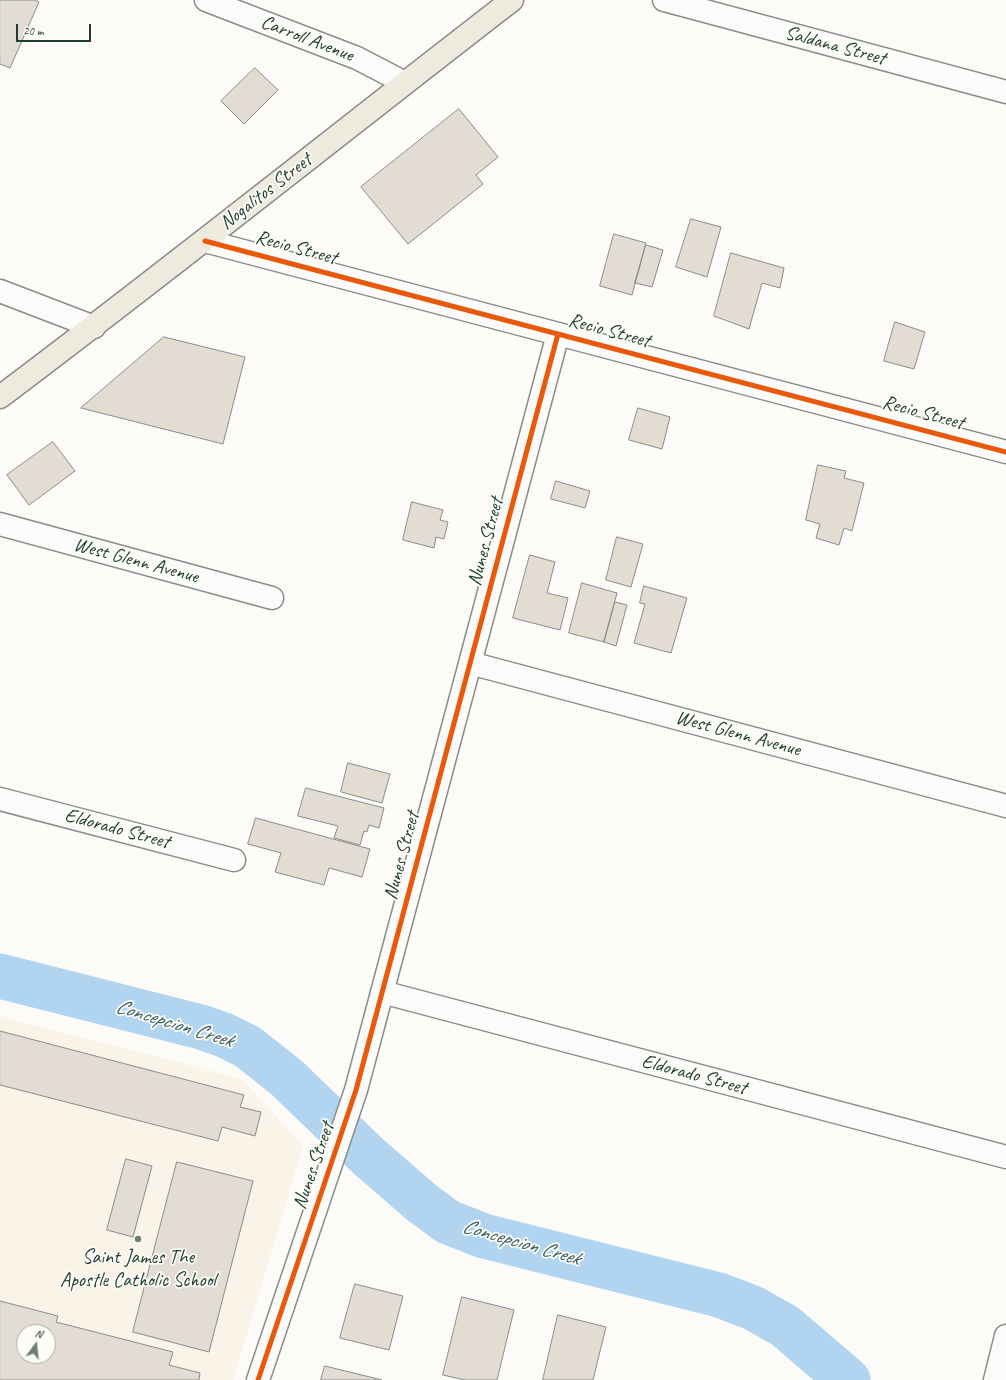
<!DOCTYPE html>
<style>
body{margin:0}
#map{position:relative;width:1006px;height:1380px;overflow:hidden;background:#fcfbf8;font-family:Caveat,sans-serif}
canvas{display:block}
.north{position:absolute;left:16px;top:1324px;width:40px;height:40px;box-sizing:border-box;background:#fdfcf7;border:1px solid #a4b0a9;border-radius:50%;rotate:15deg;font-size:11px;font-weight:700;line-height:16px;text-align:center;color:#1f3d34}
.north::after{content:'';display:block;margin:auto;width:14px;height:18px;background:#6c8079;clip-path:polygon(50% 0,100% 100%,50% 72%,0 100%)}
.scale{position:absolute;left:16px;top:24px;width:75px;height:18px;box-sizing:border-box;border:2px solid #1f3d34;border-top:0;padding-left:5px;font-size:12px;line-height:14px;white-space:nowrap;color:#1f3d34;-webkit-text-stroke:3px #fdfcf7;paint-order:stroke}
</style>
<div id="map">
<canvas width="1006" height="1380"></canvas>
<div class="north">N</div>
<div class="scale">20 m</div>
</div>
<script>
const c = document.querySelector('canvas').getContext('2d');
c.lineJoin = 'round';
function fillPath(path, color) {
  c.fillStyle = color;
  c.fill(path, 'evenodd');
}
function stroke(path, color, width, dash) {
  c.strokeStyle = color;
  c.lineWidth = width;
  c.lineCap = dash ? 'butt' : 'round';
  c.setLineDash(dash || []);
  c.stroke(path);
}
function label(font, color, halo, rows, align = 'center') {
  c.font = font + ' Caveat,sans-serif';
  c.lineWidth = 3.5;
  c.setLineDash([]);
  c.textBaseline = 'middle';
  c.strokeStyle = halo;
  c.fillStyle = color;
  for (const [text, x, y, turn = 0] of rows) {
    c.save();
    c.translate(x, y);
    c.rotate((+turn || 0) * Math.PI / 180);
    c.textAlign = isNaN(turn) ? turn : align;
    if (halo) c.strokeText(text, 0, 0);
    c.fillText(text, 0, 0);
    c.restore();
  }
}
const built = new Path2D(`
 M 0,1016 L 242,1079 L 303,1146 L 233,1380 L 0,1380 ZM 24,1332 L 48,1332 L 48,1356 L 24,1356 Z`);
const river = new Path2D(`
 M 0,976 L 201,1027 L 224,1035 L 248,1047 L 287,1078 L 368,1156 L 421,1202 L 448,1222 L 484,1236 L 719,1295 L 753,1308 L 785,1326 L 848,1380`);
const building = new Path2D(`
 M 0,0 L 35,0 L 39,2 L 10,68 L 0,64 Z
 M 255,68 L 278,90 L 244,124 L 221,101 Z
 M 459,109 L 498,157 L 476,175 L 483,184 L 408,244 L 361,187 Z
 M 691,219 L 721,227 L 707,277 L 676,267 Z
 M 614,234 L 646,243 L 632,295 L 600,286 Z
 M 646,245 L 663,250 L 652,287 L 635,283 Z
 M 731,253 L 784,268 L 780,288 L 762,283 L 749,329 L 714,316 Z
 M 895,322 L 925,332 L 914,369 L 884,361 Z
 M 164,337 L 245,357 L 223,444 L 81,408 Z
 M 638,408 L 670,417 L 662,449 L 629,440 Z
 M 53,442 L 75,471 L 29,505 L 7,475 Z
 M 818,465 L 846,471 L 844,478 L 864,483 L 852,531 L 844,528 L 839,545 L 816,538 L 820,524 L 806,520 Z
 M 556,481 L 590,491 L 585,508 L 551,499 Z
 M 412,502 L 443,510 L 440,520 L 448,522 L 444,539 L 436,537 L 434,548 L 403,540 Z
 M 617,537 L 643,544 L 631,587 L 606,580 Z
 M 530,555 L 555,562 L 547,593 L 568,598 L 560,630 L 513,618 Z
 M 582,583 L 617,593 L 604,642 L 569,633 Z
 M 644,586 L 687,598 L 671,653 L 634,643 L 645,604 L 640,603 Z
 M 615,602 L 627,605 L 616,646 L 604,642 Z
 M 348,763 L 390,774 L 382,803 L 341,792 Z
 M 306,788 L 384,808 L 379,828 L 369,825 L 367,832 L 364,831 L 360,845 L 334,838 L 338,826 L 298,816 Z
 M 256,818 L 370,849 L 362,877 L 329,868 L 324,885 L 275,872 L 281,853 L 248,844 Z
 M 0,1031 L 244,1095 L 240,1107 L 261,1112 L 255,1136 L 222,1127 L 218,1141 L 0,1085 Z
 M 126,1159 L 152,1166 L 133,1237 L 107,1230 Z
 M 177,1162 L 253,1181 L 209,1352 L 133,1332 Z
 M 355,1284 L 403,1296 L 389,1350 L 340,1338 Z
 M 462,1297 L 514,1310 L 497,1380 L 465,1380 L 443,1375 Z
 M 0,1301 L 58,1316 L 56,1322 L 173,1352 L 169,1365 L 200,1373 L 199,1380 L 0,1380 ZM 24,1332 L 48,1332 L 48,1356 L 24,1356 Z
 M 558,1315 L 606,1327 L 593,1380 L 543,1380 Z
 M 325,1366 L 382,1380 L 321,1380 Z`);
const street = new Path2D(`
 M 206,0 L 357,58 L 405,83
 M 664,0 L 1006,92
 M 205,241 L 1006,452
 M 0,291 L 94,327
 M 0,524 L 272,598
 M 470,663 L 1006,806
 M 0,799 L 234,860
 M 382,992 L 1006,1157
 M 258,1380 L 356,1090 L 558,334
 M 995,1380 L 1006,1336`);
const primary = new Path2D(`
 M 0,397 C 173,267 341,132 512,0`);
const cycleway = new Path2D(`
 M 205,241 L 1006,452
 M 258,1380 L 356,1090 L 558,334`);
const markers = [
 [138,1239,4,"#6c8079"]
];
const streetNames = [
 ["Carroll Avenue",307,39,21],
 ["Saldana Street",835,46,15],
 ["Nogalitos Street",266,192,-38],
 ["Recio Street",296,248,15],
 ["Recio Street",609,331,15],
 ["Recio Street",923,413,15],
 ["Nunes Street",486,542,-75],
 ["West Glenn Avenue",136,561,15],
 ["West Glenn Avenue",738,734,15],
 ["Eldorado Street",117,829,15],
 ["Nunes Street",402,856,-75],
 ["Eldorado Street",694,1075,15],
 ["Nunes Street",314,1166,-71]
];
const poiNames = [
 ["Saint James The",138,1258],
 ["Apostle Catholic School",138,1281]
];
const waterNames = [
 ["Concepcion Creek",174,1024,17],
 ["Concepcion Creek",521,1243,16]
];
fillPath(built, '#f9f3e8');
stroke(river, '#b1d4f1', 45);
fillPath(building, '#e2dcd2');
stroke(building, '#888d8a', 1);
stroke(street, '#888d8a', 25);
stroke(primary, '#888d8a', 25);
stroke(street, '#fbfbf9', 22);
stroke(primary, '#eeeadd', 22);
stroke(cycleway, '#e8590c', 5);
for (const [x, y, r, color] of markers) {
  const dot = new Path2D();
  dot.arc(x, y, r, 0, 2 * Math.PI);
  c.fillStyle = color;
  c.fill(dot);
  stroke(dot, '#fdfcf7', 1.5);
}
label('20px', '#1f3d34', '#fdfcf7', streetNames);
label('20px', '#1f3d34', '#fdfcf7', poiNames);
label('italic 21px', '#3c5f62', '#fdfcf7', waterNames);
</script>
